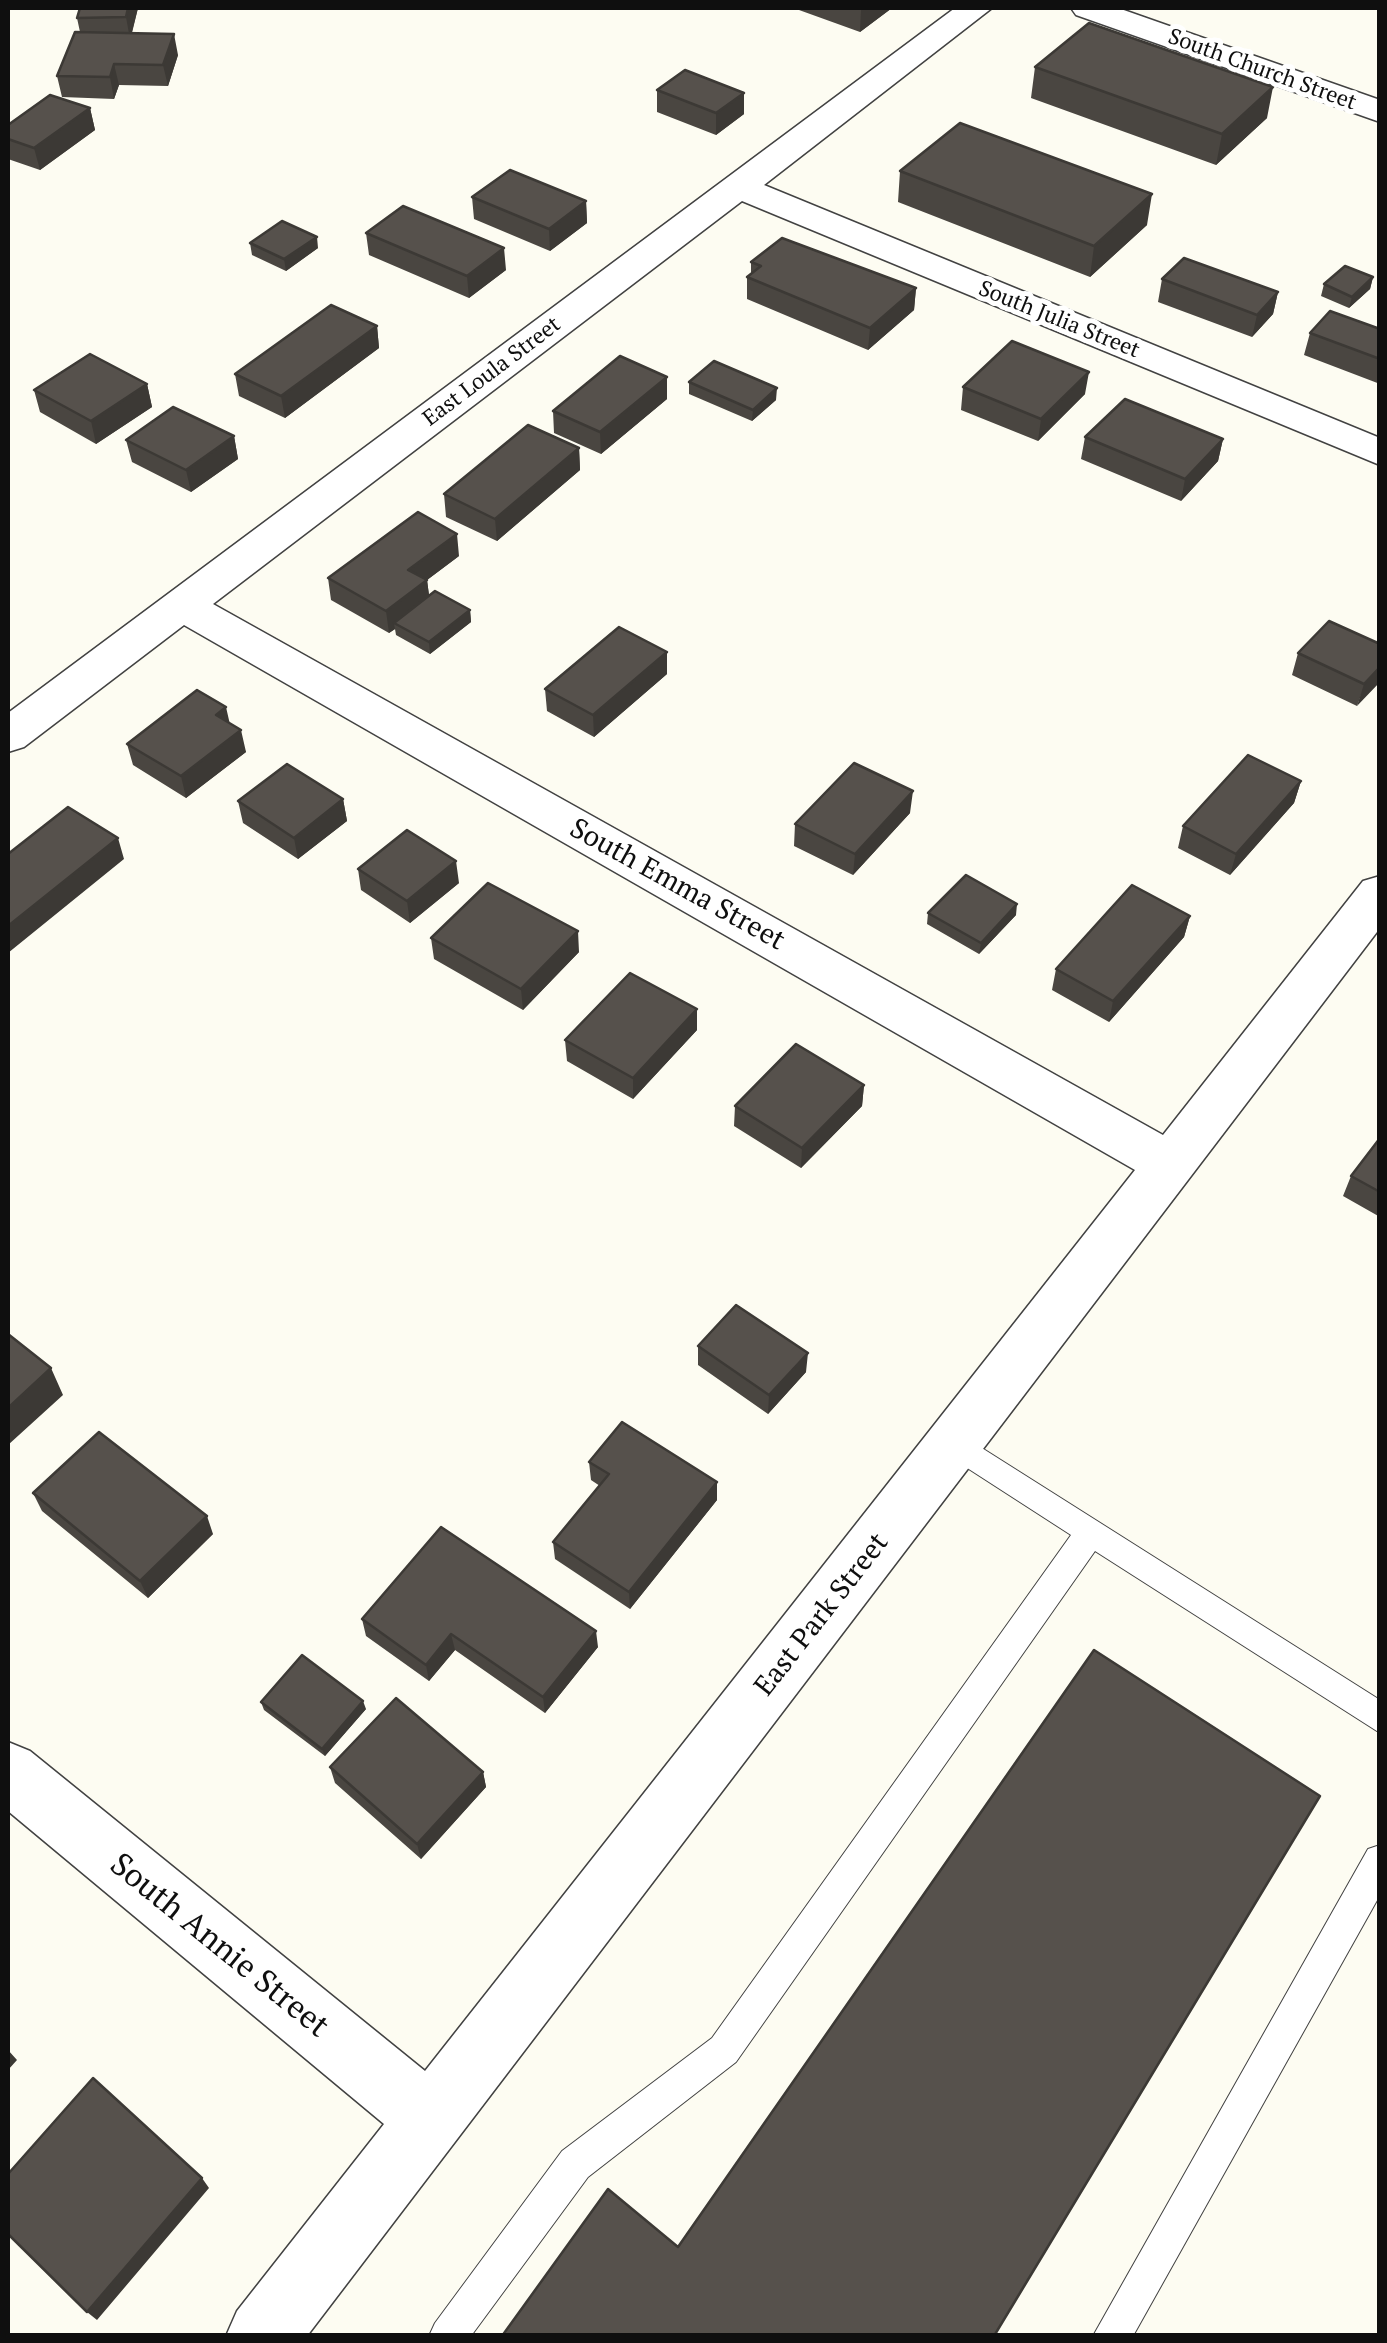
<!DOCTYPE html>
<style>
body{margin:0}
#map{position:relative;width:1387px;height:2343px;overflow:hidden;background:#fdfcf2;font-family:"PT Serif",serif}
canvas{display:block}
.frame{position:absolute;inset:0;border:10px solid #0f0f0f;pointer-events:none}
</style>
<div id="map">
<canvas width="1387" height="2343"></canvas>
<div class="frame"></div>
</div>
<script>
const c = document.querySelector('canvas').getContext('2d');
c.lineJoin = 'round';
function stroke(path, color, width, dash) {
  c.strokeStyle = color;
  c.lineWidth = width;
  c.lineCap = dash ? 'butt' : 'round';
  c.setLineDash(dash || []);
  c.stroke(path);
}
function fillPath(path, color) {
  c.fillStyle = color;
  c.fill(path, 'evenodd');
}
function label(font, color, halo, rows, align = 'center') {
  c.font = font + ' "PT Serif",serif';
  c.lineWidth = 10;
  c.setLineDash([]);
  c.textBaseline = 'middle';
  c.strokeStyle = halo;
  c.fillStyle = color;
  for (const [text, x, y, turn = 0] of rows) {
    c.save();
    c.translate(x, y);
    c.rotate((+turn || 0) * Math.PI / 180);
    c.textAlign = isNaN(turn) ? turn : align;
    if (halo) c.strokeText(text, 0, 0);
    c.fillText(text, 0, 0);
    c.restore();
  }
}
const service = new Path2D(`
 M 955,1431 L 1380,1700 L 1380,1733 L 1095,1551 L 736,2062 L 588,2177 L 471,2336 L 429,2336 L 435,2323 L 562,2151 L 712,2038 L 1071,1535 L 944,1453 L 940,1444 L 944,1435 Z
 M 1380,1845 L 1380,1895 L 1133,2336 L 1093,2336 L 1368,1849 Z`);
const minor = new Path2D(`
 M 955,8 L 992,8 L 764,185 L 1380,438 L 1380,465 L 742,201 L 213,604 L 1163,1135 L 1363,881 L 1380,876 L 1380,928 L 307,2336 L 226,2336 L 237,2311 L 384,2124 L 8,1811 L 8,1742 L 30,1751 L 425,2071 L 1135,1170 L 184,625 L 24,747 L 8,752 L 8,713 Z
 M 1071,8 L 1118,8 L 1380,100 L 1380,122 L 1076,15 Z`);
const wall = new Path2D(`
 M 138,8 L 132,33 L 178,55 L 168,86 L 119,85 L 114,99 L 62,97 L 57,76 L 80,32 L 77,18 Z
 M 799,8 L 892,8 L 860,32 L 799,10 Z
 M 1035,67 L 1267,118 L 1216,165 L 1031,98 Z
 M 657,90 L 744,93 L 744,114 L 716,135 L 657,112 Z
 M 90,108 L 95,130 L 40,170 L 8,159 L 8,125 Z
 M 900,171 L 1147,225 L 1090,277 L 898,202 Z
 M 472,197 L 586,201 L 587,223 L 550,251 L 474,219 Z
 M 366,233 L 506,270 L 469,298 L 369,255 Z
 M 250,243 L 318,248 L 286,271 L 252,255 Z
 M 751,262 L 916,288 L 914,310 L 868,350 L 747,299 L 747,277 L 751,274 Z
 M 1373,277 L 1370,289 L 1349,308 L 1321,296 L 1324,284 Z
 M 1162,279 L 1278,292 L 1273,314 L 1252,337 L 1158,302 Z
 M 377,326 L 379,348 L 285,418 L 239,396 L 235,374 Z
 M 1380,329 L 1380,384 L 1304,355 L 1310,333 Z
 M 667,377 L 667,399 L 601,454 L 554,433 L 553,411 Z
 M 689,382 L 776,400 L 752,421 L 689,394 Z
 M 147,384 L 152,407 L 96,444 L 40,412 L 34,390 Z
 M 963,387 L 1085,394 L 1038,441 L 961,410 Z
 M 234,436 L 238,459 L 191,492 L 132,462 L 126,440 Z
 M 1085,437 L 1223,439 L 1218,461 L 1181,501 L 1081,459 Z
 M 579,448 L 580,470 L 497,541 L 446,517 L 444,494 Z
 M 459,556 L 427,580 L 429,596 L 470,610 L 471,622 L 430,654 L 396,635 L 395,629 L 389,633 L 331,600 L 328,578 Z
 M 1380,644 L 1357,706 L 1292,675 L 1298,653 Z
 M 667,674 L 594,737 L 547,711 L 545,689 Z
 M 230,723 L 246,752 L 186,798 L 133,765 L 127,744 Z
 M 1301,781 L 1294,803 L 1230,875 L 1178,848 L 1183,826 Z
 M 343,799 L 347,821 L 298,859 L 243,823 L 238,801 Z
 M 910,813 L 853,875 L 794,846 L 795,824 Z
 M 358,869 L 459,883 L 410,923 L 361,890 Z
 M 928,913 L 1016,915 L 979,954 L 927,924 Z
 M 1190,916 L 1184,937 L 1109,1022 L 1052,990 L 1056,969 Z
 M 431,938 L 579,952 L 523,1010 L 434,959 Z
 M 697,1030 L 633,1099 L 567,1061 L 565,1040 Z
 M 864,1085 L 862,1106 L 801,1168 L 734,1126 L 735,1106 Z
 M 1380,1138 L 1380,1217 L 1343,1196 L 1351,1176 Z
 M 698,1346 L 806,1372 L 768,1414 L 698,1365 Z
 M 589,1462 L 717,1482 L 717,1500 L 630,1609 L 555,1559 L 553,1542 L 600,1486 L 591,1480 Z
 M 33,1493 L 213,1534 L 148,1598 L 42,1511 Z
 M 362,1619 L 598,1647 L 545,1713 L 455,1650 L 429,1681 L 366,1636 Z
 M 261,1702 L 366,1709 L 325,1756 L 264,1710 Z
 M 330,1767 L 483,1772 L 486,1787 L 421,1859 L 335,1783 Z`);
const shadedWall = new Path2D(`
 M 128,8 L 138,8 L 130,39 L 126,17 Z
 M 865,8 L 892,8 L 860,32 L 861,10 Z
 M 174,34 L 178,55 L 168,86 L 163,65 Z
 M 114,64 L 119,85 L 114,99 L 110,77 Z
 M 1273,87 L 1267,118 L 1216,165 L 1222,134 Z
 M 744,93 L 744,114 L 716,135 L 716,113 Z
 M 90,108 L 95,130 L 40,170 L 34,148 Z
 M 1152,194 L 1147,225 L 1090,277 L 1094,246 Z
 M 586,201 L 587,223 L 550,251 L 549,229 Z
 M 317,237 L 318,248 L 286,271 L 284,259 Z
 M 504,248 L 506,270 L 469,298 L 467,276 Z
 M 1373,277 L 1370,289 L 1349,308 L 1352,297 Z
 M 916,288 L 914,310 L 868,350 L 870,328 Z
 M 1278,292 L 1273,314 L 1252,337 L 1257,315 Z
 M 377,326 L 379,348 L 285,418 L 281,396 Z
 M 1089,372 L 1085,394 L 1038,441 L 1041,419 Z
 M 667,377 L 667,399 L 601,454 L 600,432 Z
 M 147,384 L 152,407 L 96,444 L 91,421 Z
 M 777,388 L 776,400 L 752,421 L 753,410 Z
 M 234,436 L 238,459 L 191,492 L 186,470 Z
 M 1223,439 L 1218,461 L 1181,501 L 1185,479 Z
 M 579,448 L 580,470 L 497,541 L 495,519 Z
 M 457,534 L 459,556 L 411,592 L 408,570 Z
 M 427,580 L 430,602 L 394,623 L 395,629 L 389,633 L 386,611 Z
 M 470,610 L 471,622 L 430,654 L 429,642 Z
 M 667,652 L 667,674 L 594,737 L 593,715 Z
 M 1380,667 L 1380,682 L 1357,706 L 1364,684 Z
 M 226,707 L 231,729 L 216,715 Z
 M 241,730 L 246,752 L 186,798 L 181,776 Z
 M 1301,781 L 1294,803 L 1230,875 L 1236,854 Z
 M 913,791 L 910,813 L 853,875 L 855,854 Z
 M 343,799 L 347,821 L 298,859 L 294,838 Z
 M 118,838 L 124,859 L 8,953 L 8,926 Z
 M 456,861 L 459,883 L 410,923 L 407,901 Z
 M 1017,904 L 1016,915 L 979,954 L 981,943 Z
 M 1190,916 L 1184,937 L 1109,1022 L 1113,1001 Z
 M 578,931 L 579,952 L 523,1010 L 521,989 Z
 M 697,1009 L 697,1030 L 633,1099 L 633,1078 Z
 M 864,1085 L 862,1106 L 801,1168 L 802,1148 Z
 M 808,1353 L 806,1372 L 768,1414 L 769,1395 Z
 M 51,1368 L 63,1395 L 8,1445 L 8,1408 Z
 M 717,1482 L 717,1500 L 630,1609 L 629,1592 Z
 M 207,1516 L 213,1534 L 148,1598 L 140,1581 Z
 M 596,1631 L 598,1647 L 545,1713 L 543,1697 Z
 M 451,1634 L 455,1650 L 429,1681 L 426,1665 Z
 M 363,1701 L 366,1709 L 325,1756 L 322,1749 Z
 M 483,1772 L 486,1787 L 421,1859 L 417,1844 Z
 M 8,2050 L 17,2060 L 8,2070 Z
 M 202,2178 L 209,2188 L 97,2320 L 87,2312 Z`);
const building = new Path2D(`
 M 80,8 L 128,8 L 126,17 L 77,18 Z
 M 1089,23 L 1273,87 L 1222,134 L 1035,67 Z
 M 75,32 L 174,34 L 163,65 L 114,64 L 110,77 L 57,76 Z
 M 685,70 L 744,93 L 716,113 L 657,90 Z
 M 50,95 L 90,108 L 34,148 L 8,139 L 8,125 Z
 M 960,123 L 1152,194 L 1094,246 L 900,171 Z
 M 510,170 L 586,201 L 549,229 L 472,197 Z
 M 403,206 L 504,248 L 467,276 L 366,233 Z
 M 282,221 L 317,237 L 284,259 L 250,243 Z
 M 782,238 L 916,288 L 870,328 L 747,277 L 761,266 L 751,262 Z
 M 1184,258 L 1278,292 L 1257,315 L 1162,279 Z
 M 1345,266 L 1373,277 L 1352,297 L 1324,284 Z
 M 331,305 L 377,326 L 281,396 L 235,374 Z
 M 1330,311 L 1380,329 L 1380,359 L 1310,333 Z
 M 1012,341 L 1089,372 L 1041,419 L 963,387 Z
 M 90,354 L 147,384 L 91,421 L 34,390 Z
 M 620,356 L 667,377 L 600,432 L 553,411 Z
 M 714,361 L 777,388 L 753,410 L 689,382 Z
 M 1125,399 L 1223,439 L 1185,479 L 1085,437 Z
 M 173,407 L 234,436 L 186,470 L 126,440 Z
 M 528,425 L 579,448 L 495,519 L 444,494 Z
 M 418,512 L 457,534 L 408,570 L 427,580 L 386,611 L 328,578 Z
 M 435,591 L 470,610 L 429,642 L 394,623 Z
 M 1329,621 L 1380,644 L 1380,667 L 1364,684 L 1298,653 Z
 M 619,627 L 667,652 L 593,715 L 545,689 Z
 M 197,690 L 226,707 L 216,715 L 241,730 L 181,776 L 127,744 Z
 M 1248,755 L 1301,781 L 1236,854 L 1183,826 Z
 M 854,763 L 913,791 L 855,854 L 795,824 Z
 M 287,764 L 343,799 L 294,838 L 238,801 Z
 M 68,807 L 118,838 L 8,926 L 8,854 Z
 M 407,830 L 456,861 L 407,901 L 358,869 Z
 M 966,875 L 1017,904 L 981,943 L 928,913 Z
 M 488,883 L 578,931 L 521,989 L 431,938 Z
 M 1132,885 L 1190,916 L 1113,1001 L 1056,969 Z
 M 630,973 L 697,1009 L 633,1078 L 565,1040 Z
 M 796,1044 L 864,1085 L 802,1148 L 735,1106 Z
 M 1380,1138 L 1380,1192 L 1351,1176 Z
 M 736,1305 L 808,1353 L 769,1395 L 698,1346 Z
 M 8,1334 L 51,1368 L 8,1408 Z
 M 622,1422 L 717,1482 L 629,1592 L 553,1542 L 609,1474 L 589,1462 Z
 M 99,1432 L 207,1516 L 140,1581 L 33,1493 Z
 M 441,1527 L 596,1631 L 543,1697 L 451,1634 L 426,1665 L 362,1619 Z
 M 1094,1650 L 1320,1796 L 994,2336 L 502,2336 L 608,2189 L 678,2247 Z
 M 302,1655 L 363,1701 L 322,1749 L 261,1702 Z
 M 396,1698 L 483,1772 L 417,1844 L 330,1767 Z
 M 93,2078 L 202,2178 L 87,2312 L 8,2234 L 8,2174 Z`);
const farStreetnames = [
 ["South Church Street",1262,70,20],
 ["South Julia Street",1059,320,22],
 ["East Loula Street",492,372,-37]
];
const streetNames = [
 ["South Emma Street",677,885,29],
 ["East Park Street",822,1615,-52]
];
const nearStreetnames = [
 ["South Annie Street",219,1946,39]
];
stroke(service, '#424242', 2);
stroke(minor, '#424242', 3);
fillPath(service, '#fff');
fillPath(minor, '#fff');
fillPath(wall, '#4a4641');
fillPath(shadedWall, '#3c3935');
fillPath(building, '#56514c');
stroke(building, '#3c3935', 2.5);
label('22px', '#0f0f0f', '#fff', farStreetnames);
label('28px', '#0f0f0f', '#fff', streetNames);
label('32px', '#0f0f0f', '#fff', nearStreetnames);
</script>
